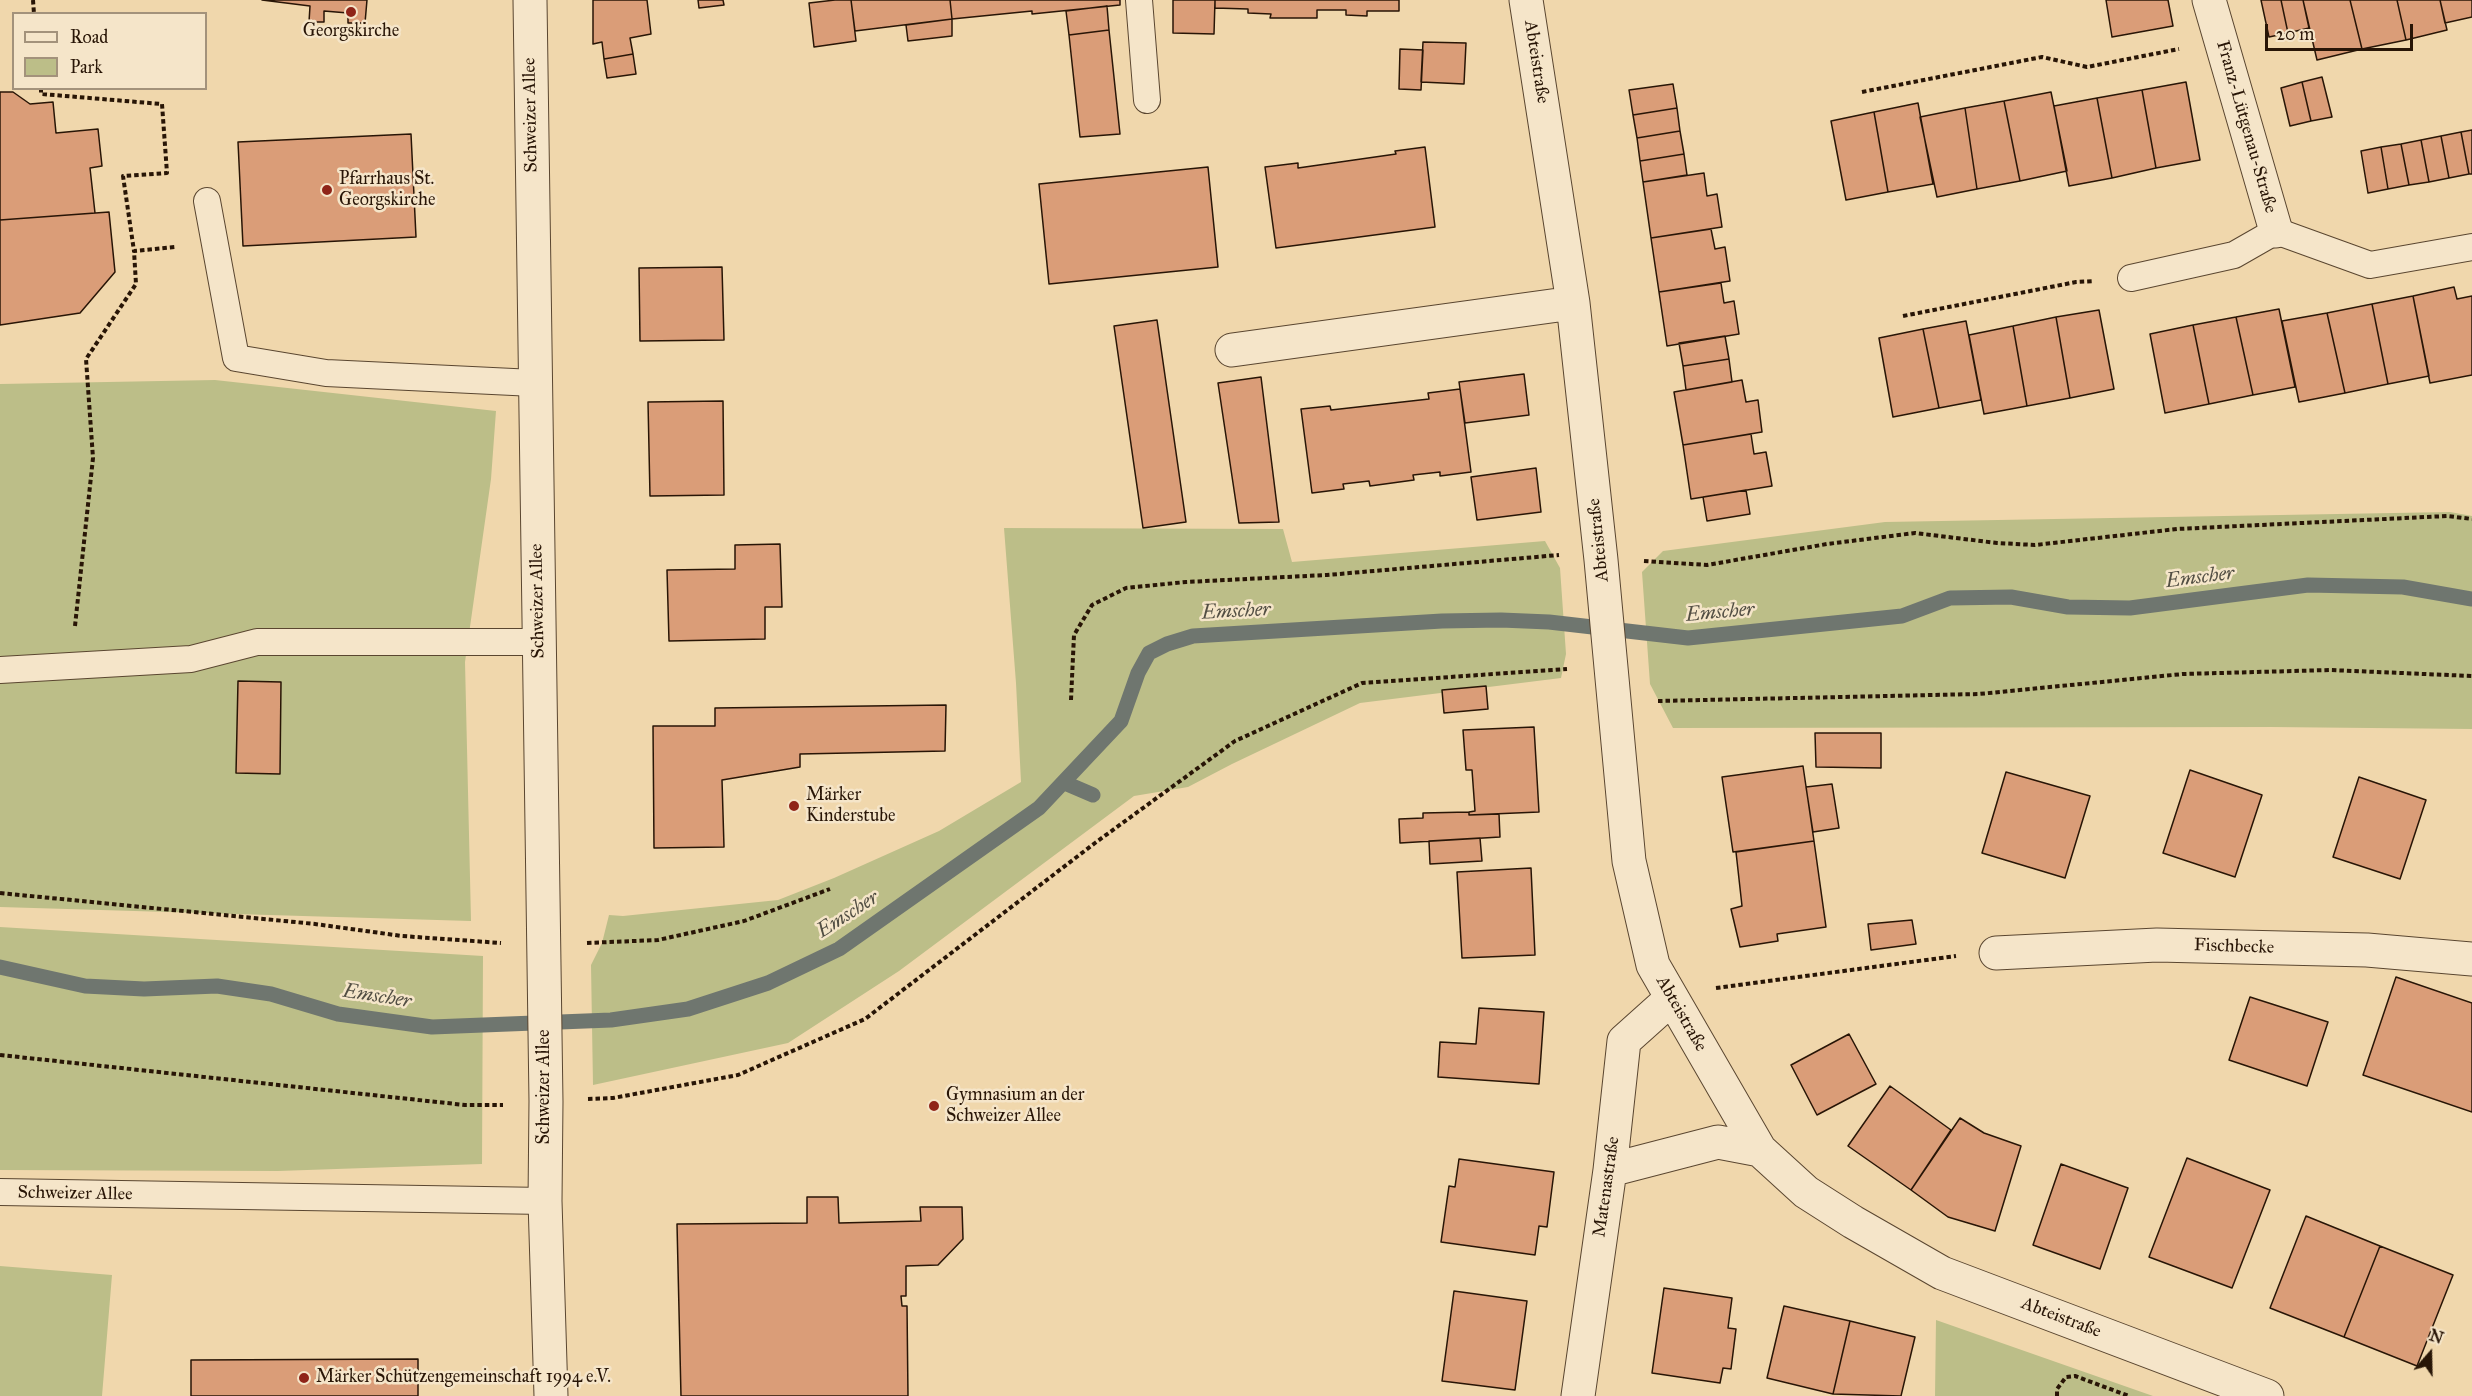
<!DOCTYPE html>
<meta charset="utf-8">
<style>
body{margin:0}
#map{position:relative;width:2472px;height:1396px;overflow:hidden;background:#f0d7ac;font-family:"IM FELL Great Primer",serif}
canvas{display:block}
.legend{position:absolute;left:12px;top:12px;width:195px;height:78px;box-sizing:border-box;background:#f5e5c9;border:2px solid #a3927b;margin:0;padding:8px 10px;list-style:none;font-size:18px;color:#281506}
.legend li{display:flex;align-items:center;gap:12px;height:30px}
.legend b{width:30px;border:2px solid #a3927b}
.north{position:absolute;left:2400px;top:1324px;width:60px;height:60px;-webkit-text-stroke:4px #f5e5c9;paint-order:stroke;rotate:20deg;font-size:16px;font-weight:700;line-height:24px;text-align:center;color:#281506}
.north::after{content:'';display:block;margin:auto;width:21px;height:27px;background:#281506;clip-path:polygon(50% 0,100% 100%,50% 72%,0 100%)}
.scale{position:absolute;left:2265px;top:24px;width:148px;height:27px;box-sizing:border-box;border:3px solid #281506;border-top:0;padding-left:8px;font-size:18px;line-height:21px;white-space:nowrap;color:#281506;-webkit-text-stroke:4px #f5e5c9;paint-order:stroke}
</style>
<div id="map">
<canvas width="2472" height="1396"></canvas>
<ul class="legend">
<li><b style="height:8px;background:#f5e5c9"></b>Road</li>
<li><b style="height:16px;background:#bcbe88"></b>Park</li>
</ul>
<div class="north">N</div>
<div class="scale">20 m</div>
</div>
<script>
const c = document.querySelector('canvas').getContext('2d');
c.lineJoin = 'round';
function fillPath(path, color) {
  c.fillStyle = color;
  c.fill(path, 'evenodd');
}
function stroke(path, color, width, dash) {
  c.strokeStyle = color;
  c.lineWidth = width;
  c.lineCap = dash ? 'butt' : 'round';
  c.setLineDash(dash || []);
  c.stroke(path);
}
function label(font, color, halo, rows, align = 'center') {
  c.font = font + ' "IM FELL Great Primer",serif';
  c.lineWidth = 5;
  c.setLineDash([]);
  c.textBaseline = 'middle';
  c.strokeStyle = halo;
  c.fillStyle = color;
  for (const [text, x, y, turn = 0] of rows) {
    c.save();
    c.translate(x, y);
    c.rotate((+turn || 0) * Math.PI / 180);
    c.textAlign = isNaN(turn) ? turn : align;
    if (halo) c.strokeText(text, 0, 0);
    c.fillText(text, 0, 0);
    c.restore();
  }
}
const green = new Path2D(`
 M 215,380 L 496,411 L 491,479 L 465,662 L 471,921 L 0,907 L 0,384 Z
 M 2450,512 L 2472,516 L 2472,729 L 2271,727 L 1673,728 L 1650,684 L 1642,572 L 1663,551 L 1885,522 Z
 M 1004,528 L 1283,529 L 1292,562 L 1545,541 L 1560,568 L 1566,654 L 1561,678 L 1360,703 L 1232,764 L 1188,787 L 1134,796 L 899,971 L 788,1043 L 593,1085 L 591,965 L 602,943 L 609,915 L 623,916 L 778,900 L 834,878 L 939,831 L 1021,782 L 1016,683 Z
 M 0,927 L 483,956 L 482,1164 L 278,1171 L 0,1170 Z
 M 0,1266 L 112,1275 L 102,1396 L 0,1396 Z
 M 1936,1320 L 2153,1396 L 1935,1396 Z`);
const stream = new Path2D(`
 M 1065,783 L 1093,795
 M 0,967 L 85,986 L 144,989 L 217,986 L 271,994 L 338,1014 L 432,1027 L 611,1020 L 688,1009 L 768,983 L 839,949 L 1039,808 L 1121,721 L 1138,673 L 1149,653 L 1167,644 L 1193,636 L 1442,621 L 1501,620 L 1549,622 L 1688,638 L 1902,616 L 1950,598 L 2011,597 L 2068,607 L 2130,608 L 2308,585 L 2403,587 L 2472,599`);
const building = new Path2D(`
 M 262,0 L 367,0 L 365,23 L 348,23 L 348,13 L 324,11 L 324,22 L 309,22 L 310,6 Z
 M 593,0 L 647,0 L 651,34 L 630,38 L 633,54 L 604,59 L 602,42 L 593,44 Z
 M 698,0 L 723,0 L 724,5 L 699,8 Z
 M 835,0 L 851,0 L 856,41 L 814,47 L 809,3 Z
 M 851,0 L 950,0 L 952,19 L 855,31 Z
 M 950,0 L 1120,0 L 1120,5 L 1032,14 L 1032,11 L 952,19 Z
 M 1173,0 L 1215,0 L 1214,34 L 1173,33 Z
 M 1215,0 L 1399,0 L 1399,11 L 1367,11 L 1367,16 L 1346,15 L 1346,10 L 1317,10 L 1317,18 L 1270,18 L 1271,14 L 1248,13 L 1248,9 L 1215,8 Z
 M 2106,0 L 2168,0 L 2173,26 L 2112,37 Z
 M 2261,0 L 2281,0 L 2288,33 L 2269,37 Z
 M 2281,0 L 2303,0 L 2309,28 L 2288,33 Z
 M 2303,0 L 2350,0 L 2362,49 L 2317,60 Z
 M 2350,0 L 2397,0 L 2406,40 L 2362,49 Z
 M 2397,0 L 2440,0 L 2447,30 L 2406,40 Z
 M 2440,0 L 2472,0 L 2472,17 L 2445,23 Z
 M 1107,6 L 1109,30 L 1069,35 L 1066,11 Z
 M 952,19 L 952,36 L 908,41 L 906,25 Z
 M 1109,30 L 1120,134 L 1080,137 L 1069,35 Z
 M 1423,42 L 1466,43 L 1464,84 L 1421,82 Z
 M 1400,49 L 1423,50 L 1421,90 L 1399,89 Z
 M 633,54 L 636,74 L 607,78 L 604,59 Z
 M 2322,77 L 2332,117 L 2311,121 L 2302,82 Z
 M 2186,82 L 2200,160 L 2156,168 L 2142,90 Z
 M 2302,82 L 2311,121 L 2290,126 L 2281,88 Z
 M 1673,84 L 1677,108 L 1633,115 L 1629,90 Z
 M 2142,90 L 2156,168 L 2112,178 L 2097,98 Z
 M 0,92 L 13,92 L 30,104 L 53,102 L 56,133 L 98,129 L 102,166 L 90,168 L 95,213 L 0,220 Z
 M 2051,92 L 2067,171 L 2020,181 L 2004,101 Z
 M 2097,98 L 2112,178 L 2069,186 L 2054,106 Z
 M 2004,101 L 2020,181 L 1977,189 L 1965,108 Z
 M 1918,103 L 1933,184 L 1888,192 L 1874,112 Z
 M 1677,108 L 1680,131 L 1637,138 L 1633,115 Z
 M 1965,108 L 1977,189 L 1937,197 L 1920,117 Z
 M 1874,112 L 1888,192 L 1846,200 L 1831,121 Z
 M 2472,130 L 2472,174 L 2469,174 L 2461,132 Z
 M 1680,131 L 1684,154 L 1640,161 L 1637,138 Z
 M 2461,132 L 2469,174 L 2449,178 L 2441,136 Z
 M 411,134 L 416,237 L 243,246 L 238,142 Z
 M 2441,136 L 2449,178 L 2429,182 L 2421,140 Z
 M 2421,140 L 2429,182 L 2409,185 L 2401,144 Z
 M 2401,144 L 2409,185 L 2388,189 L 2381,147 Z
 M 1425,147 L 1435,227 L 1276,248 L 1265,167 L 1298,163 L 1298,168 L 1396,154 L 1395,151 Z
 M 2381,147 L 2388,189 L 2368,193 L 2361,151 Z
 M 1684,154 L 1687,175 L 1643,182 L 1640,161 Z
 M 1208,167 L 1218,267 L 1049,284 L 1039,184 Z
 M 1704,173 L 1707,196 L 1717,194 L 1722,227 L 1651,238 L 1643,182 Z
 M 109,212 L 115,272 L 80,313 L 0,325 L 0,220 Z
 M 1711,229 L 1715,249 L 1725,247 L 1730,281 L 1659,292 L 1651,238 Z
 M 722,267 L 724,340 L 640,341 L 639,268 Z
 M 1721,283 L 1724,303 L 1734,301 L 1739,334 L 1667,346 L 1659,292 Z
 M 2454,287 L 2457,299 L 2472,296 L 2472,375 L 2430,383 L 2413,296 Z
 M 2413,296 L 2429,376 L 2388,384 L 2372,304 Z
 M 2372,304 L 2388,384 L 2345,393 L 2327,313 Z
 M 2279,309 L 2295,387 L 2253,395 L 2236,317 Z
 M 2099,310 L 2114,389 L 2070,398 L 2056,317 Z
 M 2327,313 L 2345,393 L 2299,402 L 2282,321 Z
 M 2056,317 L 2070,398 L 2027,406 L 2013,326 Z
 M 2236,317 L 2253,395 L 2209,404 L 2193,325 Z
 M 1157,320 L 1186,522 L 1143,528 L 1114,326 Z
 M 1966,321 L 1981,400 L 1939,408 L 1923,329 Z
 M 2193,325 L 2209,404 L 2165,413 L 2150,334 Z
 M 2013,326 L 2027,406 L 1984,414 L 1969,335 Z
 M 1923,329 L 1939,408 L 1893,417 L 1879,338 Z
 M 1725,336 L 1729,359 L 1683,366 L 1679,343 Z
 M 1729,359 L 1732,382 L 1686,390 L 1683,366 Z
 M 1524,374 L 1529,415 L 1465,423 L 1459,382 Z
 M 1261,377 L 1279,522 L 1239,523 L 1218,383 Z
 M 1742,380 L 1746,402 L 1758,400 L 1762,432 L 1683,445 L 1674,392 Z
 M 1460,389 L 1471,472 L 1440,476 L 1440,472 L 1413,475 L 1414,480 L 1370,486 L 1369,481 L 1343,484 L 1344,489 L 1312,493 L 1301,409 L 1330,406 L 1331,410 L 1429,399 L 1428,393 Z
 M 723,401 L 724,495 L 650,496 L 648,402 Z
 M 1751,434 L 1754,454 L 1766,452 L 1772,486 L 1691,499 L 1683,445 Z
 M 1536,468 L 1541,512 L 1477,520 L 1471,477 Z
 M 1746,490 L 1750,514 L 1707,521 L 1703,497 Z
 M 780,544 L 782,607 L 765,607 L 765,639 L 669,641 L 667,570 L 735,569 L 735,545 Z
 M 238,681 L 281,682 L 280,774 L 236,773 Z
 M 1486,686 L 1488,709 L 1444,713 L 1442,690 Z
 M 946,705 L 945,751 L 800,754 L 800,767 L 722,780 L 724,847 L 654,848 L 653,726 L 715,726 L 715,708 Z
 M 1534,727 L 1539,812 L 1469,815 L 1469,812 L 1475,811 L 1472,770 L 1466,770 L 1463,730 Z
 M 1815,733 L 1881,733 L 1881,768 L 1816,767 Z
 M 1803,766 L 1814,841 L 1733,852 L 1722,777 Z
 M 2190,770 L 2262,795 L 2235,877 L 2163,853 Z
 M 2006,772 L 2090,796 L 2065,878 L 1982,853 Z
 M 2359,777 L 2426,800 L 2400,879 L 2333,857 Z
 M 1832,784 L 1839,828 L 1813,832 L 1806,787 Z
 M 1469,812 L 1469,815 L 1499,814 L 1500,837 L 1400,843 L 1399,819 L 1423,818 L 1423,813 Z
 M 1480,838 L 1482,861 L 1430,864 L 1429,841 Z
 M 1814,841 L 1826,927 L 1777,934 L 1778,941 L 1740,947 L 1731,909 L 1742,906 L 1736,852 Z
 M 1531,868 L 1535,955 L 1462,958 L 1457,872 Z
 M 1912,920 L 1916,944 L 1871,950 L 1868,924 Z
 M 2396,977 L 2472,1003 L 2472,1112 L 2363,1075 Z
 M 2250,997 L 2328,1022 L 2307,1086 L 2229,1060 Z
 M 1479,1008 L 1544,1012 L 1539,1084 L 1438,1077 L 1440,1042 L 1476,1044 Z
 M 1849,1034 L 1876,1084 L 1817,1115 L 1791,1065 Z
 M 1890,1086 L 1951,1130 L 1911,1190 L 1848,1146 Z
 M 1960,1118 L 1984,1133 L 2021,1146 L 1995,1231 L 1948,1217 L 1911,1190 Z
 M 2187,1158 L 2270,1190 L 2232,1288 L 2149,1257 Z
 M 1459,1159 L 1554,1172 L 1547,1227 L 1539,1226 L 1535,1255 L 1441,1242 L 1449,1186 L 1455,1187 Z
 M 2061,1164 L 2128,1188 L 2100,1269 L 2033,1245 Z
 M 807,1197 L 838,1197 L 839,1223 L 921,1221 L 920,1207 L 962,1207 L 963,1239 L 938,1265 L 906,1266 L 906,1296 L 901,1296 L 902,1306 L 907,1306 L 908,1396 L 681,1396 L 677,1224 L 807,1223 Z
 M 2306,1216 L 2380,1246 L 2344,1337 L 2270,1308 Z
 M 2380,1246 L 2453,1275 L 2417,1366 L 2344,1337 Z
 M 1664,1288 L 1732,1298 L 1728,1328 L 1736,1329 L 1731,1369 L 1723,1368 L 1720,1383 L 1652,1373 Z
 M 1454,1291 L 1527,1301 L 1515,1390 L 1442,1381 Z
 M 1784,1306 L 1850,1321 L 1833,1394 L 1767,1378 Z
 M 1850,1321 L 1915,1337 L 1901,1396 L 1833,1394 Z
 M 418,1359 L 418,1396 L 191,1396 L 191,1360 Z`);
const path = new Path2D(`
 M 33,0 L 34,14
 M 41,88 L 41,94 L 162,104 L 167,173 L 123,176 L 134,251 L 175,247
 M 1862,92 L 2042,57 L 2087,67 L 2179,49
 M 1903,316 L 2076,282 L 2094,281
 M 1644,561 L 1707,565 L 1827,544 L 1915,533 L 1997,543 L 2035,545 L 2177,529 L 2447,516 L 2472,519
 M 75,626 L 93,458 L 86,359 L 136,284 L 134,251
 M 1071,700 L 1074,635 L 1092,605 L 1126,588 L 1186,582 L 1327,575 L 1559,555
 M 1658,701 L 1979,694 L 2183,674 L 2330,670 L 2472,676
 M 0,893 L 315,924 L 402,936 L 501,943
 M 587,943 L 658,940 L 744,921 L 830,889
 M 1716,988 L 1956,956
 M 0,1055 L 465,1105 L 503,1105
 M 588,1099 L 613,1098 L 738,1075 L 865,1019 L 1095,843 L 1235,741 L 1362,683 L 1567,669
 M 2057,1396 L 2057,1389 L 2066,1377 L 2075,1376 L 2129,1396`);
const service = new Path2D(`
 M 1139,0 L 1147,100
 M 207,201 L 236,358 L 326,373 L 534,383
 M 2131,278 L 2234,255 L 2276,231 L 2370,265 L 2472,247
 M 0,670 L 191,659 L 257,642 L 538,642
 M 0,1192 L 545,1201`);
const minor = new Path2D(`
 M 530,0 L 546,1101 L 545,1201 L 551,1396
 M 1526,0 L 1573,303 L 1601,560 L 1629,861 L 1653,965 L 1760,1150 L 1806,1192 L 1853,1222 L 1942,1273 L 2267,1396
 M 2209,0 L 2276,231
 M 1232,350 L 1573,303
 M 1996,953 L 2157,945 L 2367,950 L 2472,959
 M 1610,1170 L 1718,1142 L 1760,1150
 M 1578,1396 L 1610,1170 L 1624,1041 L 1672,998`);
const markers = [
 [351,12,6,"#8f2418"],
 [327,190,6,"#8f2418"],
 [794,806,6,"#8f2418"],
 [934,1106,6,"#8f2418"],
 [304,1378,6,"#8f2418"]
];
const poiNames = [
 ["Georgskirche",351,32,"center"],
 ["Pfarrhaus St.",339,180],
 ["Georgskirche",339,201],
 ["Märker",806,796],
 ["Kinderstube",806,817],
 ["Gymnasium an der",946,1096],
 ["Schweizer Allee",946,1117],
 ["Märker Schützengemeinschaft 1994 e.V.",316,1378]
];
const streetNames = [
 ["Abteistraße",1536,62,81],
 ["Schweizer Allee",531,115,-91],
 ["Franz-Lütgenau-Straße",2246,127,74],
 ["Abteistraße",1599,540,-96],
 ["Schweizer Allee",538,601,-91],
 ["Fischbecke",2234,947,2],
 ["Abteistraße",1681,1014,60],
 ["Schweizer Allee",545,1087,-90],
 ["Matenastraße",1607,1187,-82],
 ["Schweizer Allee",75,1194,1],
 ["Abteistraße",2061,1318,21]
];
const waterNames = [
 ["Emscher",2200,578,-7],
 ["Emscher",1236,612,-3],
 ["Emscher",1720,613,-5],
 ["Emscher",848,915,-33],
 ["Emscher",377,997,9]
];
fillPath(green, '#bcbe88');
stroke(stream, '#6f766f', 15);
fillPath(building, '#da9d78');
stroke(building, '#281506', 1.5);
stroke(service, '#5a4630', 28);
stroke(minor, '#5a4630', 35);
stroke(path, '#281506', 4, [4.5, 3]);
stroke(service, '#f5e5c9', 26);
stroke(minor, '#f5e5c9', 33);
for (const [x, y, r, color] of markers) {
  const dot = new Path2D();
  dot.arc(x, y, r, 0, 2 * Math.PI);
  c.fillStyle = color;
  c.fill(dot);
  stroke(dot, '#f5e5c9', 2);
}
label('18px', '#281506', '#f5e5c9', poiNames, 'left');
label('18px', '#281506', '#f5e5c9', streetNames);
label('italic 20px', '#524e43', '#f5e5c9', waterNames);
</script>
